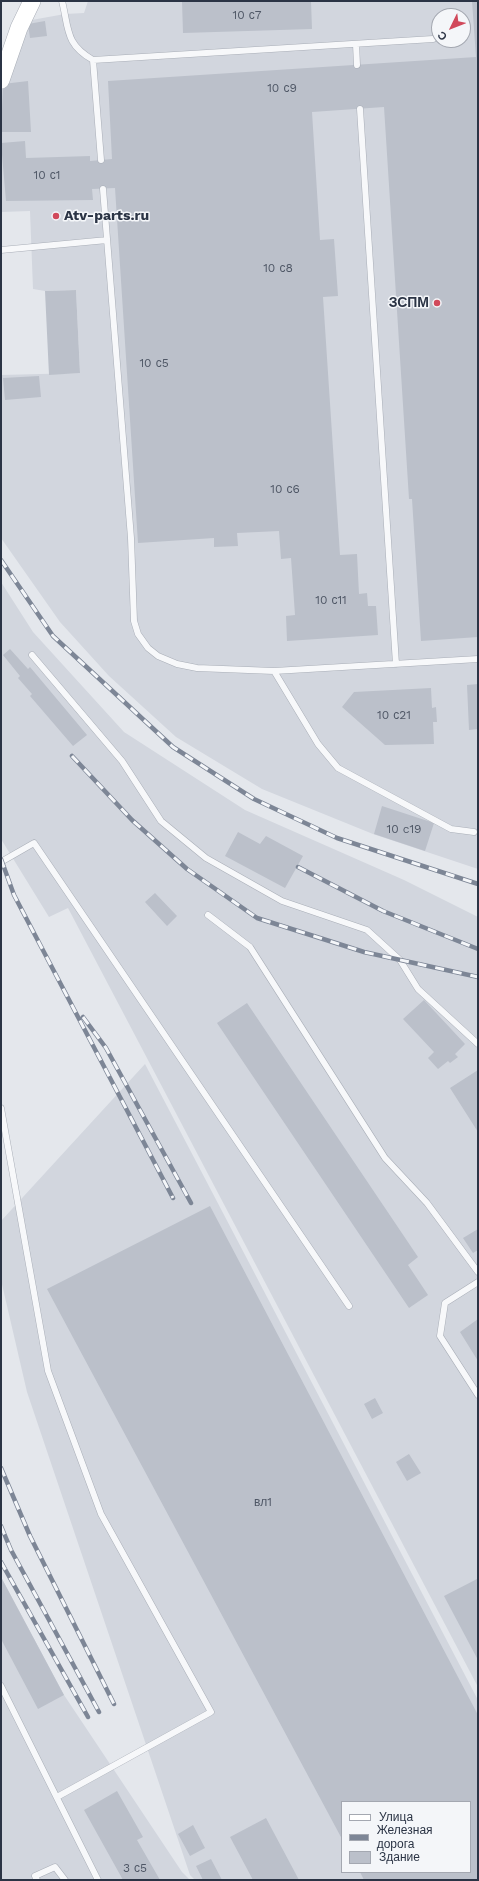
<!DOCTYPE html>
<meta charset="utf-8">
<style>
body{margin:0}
#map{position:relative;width:479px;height:1881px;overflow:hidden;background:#e4e7ec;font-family:"Work Sans",sans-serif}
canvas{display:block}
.frame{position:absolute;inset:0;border:2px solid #2b3445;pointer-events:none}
.legend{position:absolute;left:341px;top:1801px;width:130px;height:72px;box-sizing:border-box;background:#f4f6f9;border:1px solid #a4a8b1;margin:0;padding:5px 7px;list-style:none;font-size:12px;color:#2b3445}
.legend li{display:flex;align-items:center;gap:8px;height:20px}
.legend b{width:20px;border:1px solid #a4a8b1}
.north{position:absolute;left:431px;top:8px;width:40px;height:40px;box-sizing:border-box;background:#f4f6f9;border:1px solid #a4a8b1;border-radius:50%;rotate:227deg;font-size:11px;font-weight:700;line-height:16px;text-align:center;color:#2b3445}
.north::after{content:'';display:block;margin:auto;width:14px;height:18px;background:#d1495b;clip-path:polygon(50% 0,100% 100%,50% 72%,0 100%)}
</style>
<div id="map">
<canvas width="479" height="1881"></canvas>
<div class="frame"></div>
<ul class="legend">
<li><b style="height:5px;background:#fff"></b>Улица</li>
<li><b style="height:5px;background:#7d8696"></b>Железная дорога</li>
<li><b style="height:11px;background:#bbc0ca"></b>Здание</li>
</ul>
<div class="north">С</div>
</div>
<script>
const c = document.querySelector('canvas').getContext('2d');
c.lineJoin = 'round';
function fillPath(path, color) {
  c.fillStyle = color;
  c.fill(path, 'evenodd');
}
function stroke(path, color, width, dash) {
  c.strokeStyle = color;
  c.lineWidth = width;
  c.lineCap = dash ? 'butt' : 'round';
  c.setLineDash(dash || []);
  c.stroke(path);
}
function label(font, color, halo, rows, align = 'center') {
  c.font = font + ' "Work Sans",sans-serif';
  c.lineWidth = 3;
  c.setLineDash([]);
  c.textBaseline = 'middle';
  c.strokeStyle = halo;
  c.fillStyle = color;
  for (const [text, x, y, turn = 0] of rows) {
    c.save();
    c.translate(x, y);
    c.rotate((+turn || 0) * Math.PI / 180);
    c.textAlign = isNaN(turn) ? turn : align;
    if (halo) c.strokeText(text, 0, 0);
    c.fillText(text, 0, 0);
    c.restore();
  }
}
const built = new Path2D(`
 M 88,1 L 478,1 L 478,869 L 373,834 L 262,789 L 176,737 L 109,676 L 60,622 L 1,538 L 1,375 L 80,373 L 76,290 L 45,291 L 33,289 L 30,211 L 1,212 L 1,87 L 26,21 L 65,14 L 84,13 ZM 439,16 L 463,16 L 463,40 L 439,40 Z
 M 1,582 L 33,632 L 124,732 L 245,810 L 404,880 L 478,917 L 478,1687 L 68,908 L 49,917 L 1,839 Z
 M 145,1064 L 478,1700 L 478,1880 L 195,1880 L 190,1875 L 27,1392 L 1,1280 L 1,1221 ZM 342,1802 L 470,1802 L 470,1872 L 342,1872 Z
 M 1,1577 L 64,1695 L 182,1872 L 190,1880 L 1,1880 Z`);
const building = new Path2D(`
 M 182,1 L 311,1 L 312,29 L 183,33 Z
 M 472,1 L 478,1 L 478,637 L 421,641 L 412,499 L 409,499 L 384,107 L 312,112 L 320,240 L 334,239 L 338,296 L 323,297 L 340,555 L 357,554 L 359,594 L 367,593 L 368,606 L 376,606 L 378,635 L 287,641 L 286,616 L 295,615 L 291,558 L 281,559 L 279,531 L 237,533 L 238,546 L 214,547 L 214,538 L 138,543 L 115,188 L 92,189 L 93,200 L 6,201 L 1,143 L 25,141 L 26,158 L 90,156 L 90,161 L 112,159 L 108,81 L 476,57 Z
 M 45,21 L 47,36 L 30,38 L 28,24 Z
 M 28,81 L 31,132 L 1,132 L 3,84 Z
 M 76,290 L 80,373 L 49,375 L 45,291 Z
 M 39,376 L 41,397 L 5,400 L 3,378 Z
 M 10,649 L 28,669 L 30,667 L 87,735 L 73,746 L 30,696 L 32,694 L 18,678 L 20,676 L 3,655 Z
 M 478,684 L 478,729 L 469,730 L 467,685 Z
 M 431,688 L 432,708 L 436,707 L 437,722 L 433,722 L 434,744 L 385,745 L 342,707 L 354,692 Z
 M 382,806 L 434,823 L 425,851 L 374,834 Z
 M 238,832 L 260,844 L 266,836 L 303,856 L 285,888 L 225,856 Z
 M 155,893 L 177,916 L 167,926 L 145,902 Z
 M 424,1000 L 465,1044 L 455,1054 L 458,1057 L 450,1063 L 448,1061 L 438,1069 L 428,1058 L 434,1052 L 403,1019 Z
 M 247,1003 L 418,1257 L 408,1265 L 428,1295 L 409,1308 L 217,1023 Z
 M 478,1070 L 478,1132 L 450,1088 Z
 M 210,1206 L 478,1715 L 478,1880 L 364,1880 L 360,1872 L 470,1872 L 470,1802 L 342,1802 L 342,1839 L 47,1289 Z
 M 478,1229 L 478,1250 L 473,1253 L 463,1238 Z
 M 478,1319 L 478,1361 L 460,1332 Z
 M 375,1398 L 383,1413 L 372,1419 L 364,1404 Z
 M 409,1454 L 421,1473 L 407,1481 L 396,1462 Z
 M 1,1577 L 64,1695 L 38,1709 L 1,1639 Z
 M 477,1579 L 478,1581 L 478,1660 L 444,1596 Z
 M 117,1791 L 143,1837 L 137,1840 L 160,1880 L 123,1880 L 84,1810 Z
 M 266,1818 L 299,1880 L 253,1880 L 230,1837 Z
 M 193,1825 L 205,1848 L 190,1856 L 178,1834 Z
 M 211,1859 L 222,1880 L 203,1880 L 196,1866 Z`);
const lane = new Path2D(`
 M 62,1 C 69,29 65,44 93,60 L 101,160
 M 356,44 L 357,65
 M 93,60 L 433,39
 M 360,109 L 396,664
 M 103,189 L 131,538 L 134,621 L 138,634 L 148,648 L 158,656 L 177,664 L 197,668 L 274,671 L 478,659
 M 1,250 L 107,240
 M 32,655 L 122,761 L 161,821 L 206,858 L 282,901 L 367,930 L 400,960 L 418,989 L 478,1044
 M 274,671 L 318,744 L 338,768 L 451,829 L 474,832
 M 1,862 L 34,843 L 349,1306
 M 208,915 L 250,947 L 385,1158 L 427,1203 L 478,1272
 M 1,1108 L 48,1371 L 101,1514 L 211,1712 L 57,1797
 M 478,1282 L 445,1303 L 440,1336 L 478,1395
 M 1,1686 L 98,1880
 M 37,1880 L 35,1876 L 55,1867 L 65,1880`);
const secondary = new Path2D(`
 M 1,80 L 19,28 L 32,1`);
const rail = new Path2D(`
 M 1,560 L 53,636 L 173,747 L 254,799 L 337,838 L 478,884
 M 72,756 L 132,820 L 187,869 L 257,918 L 364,952 L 478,977
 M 1,859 L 14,895 L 173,1198
 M 298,867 L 383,911 L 478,949
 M 83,1017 L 106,1048 L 191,1203
 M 1,1468 L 30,1536 L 114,1704
 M 1,1526 L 11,1550 L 99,1712
 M 1,1562 L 88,1717`);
const markers = [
 [56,216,4,"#d1495b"],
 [437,303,4,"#d1495b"]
];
const numberNames = [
 ["10 с7",247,15],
 ["10 с9",282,88],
 ["10 с1",47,175],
 ["10 с8",278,268],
 ["10 с5",154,363],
 ["10 с6",285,489],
 ["10 с11",331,600],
 ["10 с21",394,715],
 ["10 c19",404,829],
 ["вл1",263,1502],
 ["3 с5",135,1868]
];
const poiNames = [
 ["Atv-parts.ru",64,216],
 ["ЗСПМ",429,303,"right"]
];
fillPath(built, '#d2d6de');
fillPath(building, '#bbc0ca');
stroke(lane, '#a9aeb7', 7);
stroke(secondary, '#a9aeb7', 18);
stroke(lane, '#f7f8fa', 6);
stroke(secondary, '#fff', 17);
stroke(rail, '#7d8696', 4.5);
stroke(rail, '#f4f6f9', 3, [9]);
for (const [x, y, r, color] of markers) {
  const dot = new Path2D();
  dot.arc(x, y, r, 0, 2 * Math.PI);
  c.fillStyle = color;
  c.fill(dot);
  stroke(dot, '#f4f6f9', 1.5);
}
label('12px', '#4f5766', null, numberNames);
label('bold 14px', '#2b3445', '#f4f6f9', poiNames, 'left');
</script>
